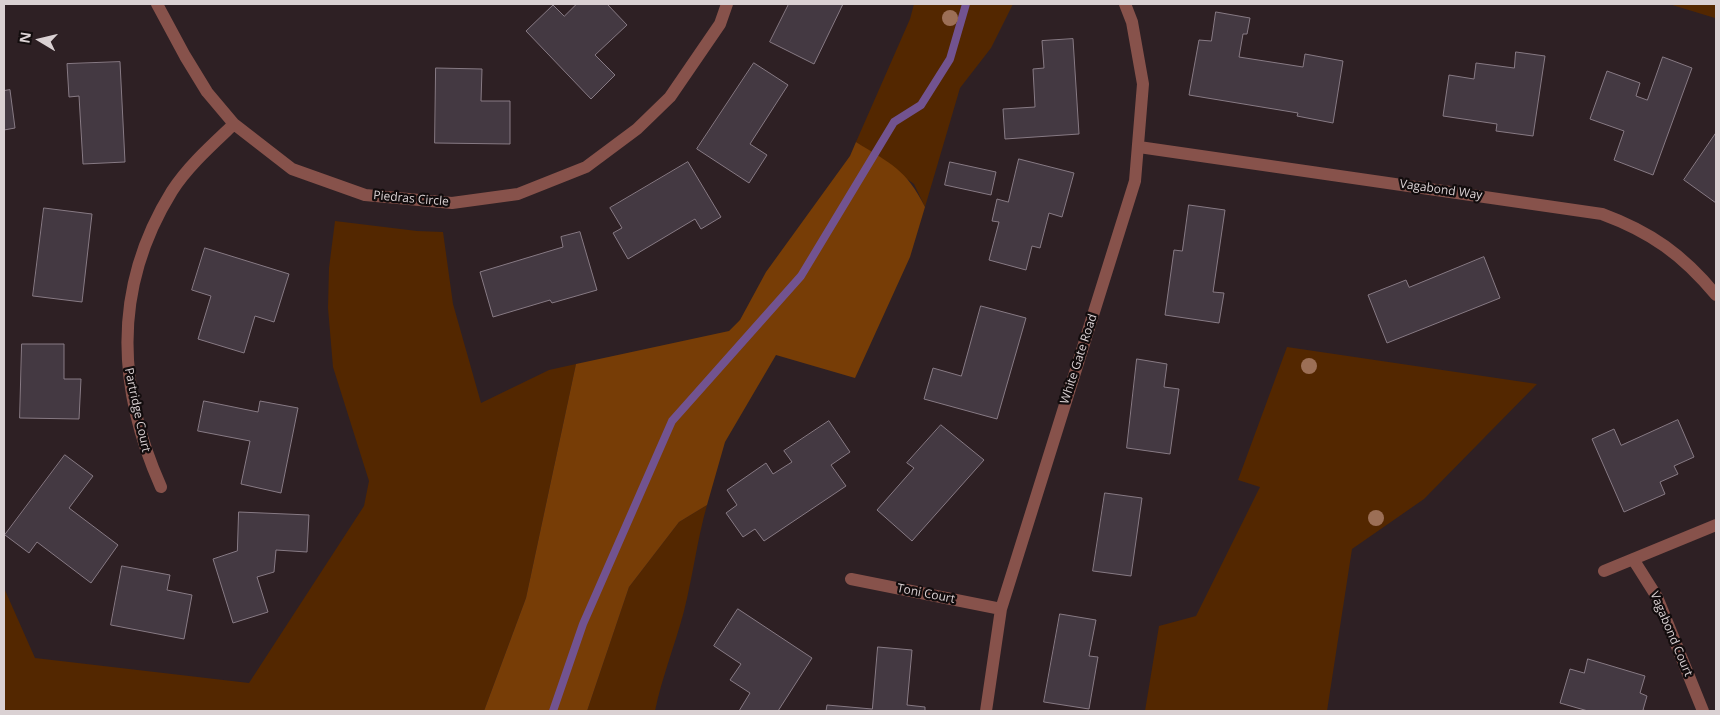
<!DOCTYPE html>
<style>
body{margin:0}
#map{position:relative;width:1720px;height:715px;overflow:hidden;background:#2e2024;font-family:"Open Sans",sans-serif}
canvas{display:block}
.frame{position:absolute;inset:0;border:5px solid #dad1d3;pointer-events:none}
.north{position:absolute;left:15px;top:15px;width:50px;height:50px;-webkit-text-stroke:4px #120c0d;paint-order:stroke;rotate:279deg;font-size:14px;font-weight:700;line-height:20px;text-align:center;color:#dad1d3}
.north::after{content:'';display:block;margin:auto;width:18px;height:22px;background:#dad1d3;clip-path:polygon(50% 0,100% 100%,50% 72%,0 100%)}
</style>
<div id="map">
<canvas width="1720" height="715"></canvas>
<div class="frame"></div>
<div class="north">N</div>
</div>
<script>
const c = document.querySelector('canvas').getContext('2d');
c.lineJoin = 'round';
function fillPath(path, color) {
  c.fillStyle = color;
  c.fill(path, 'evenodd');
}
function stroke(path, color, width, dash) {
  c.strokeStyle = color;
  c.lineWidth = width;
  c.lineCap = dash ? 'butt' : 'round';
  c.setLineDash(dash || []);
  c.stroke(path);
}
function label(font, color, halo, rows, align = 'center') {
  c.font = font + ' "Open Sans",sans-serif';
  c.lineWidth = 4.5;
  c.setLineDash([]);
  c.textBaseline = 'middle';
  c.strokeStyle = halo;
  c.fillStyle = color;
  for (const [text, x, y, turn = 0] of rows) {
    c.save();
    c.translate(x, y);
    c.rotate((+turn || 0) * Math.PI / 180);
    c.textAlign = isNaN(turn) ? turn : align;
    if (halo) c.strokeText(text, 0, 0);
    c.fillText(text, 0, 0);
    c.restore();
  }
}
const green = new Path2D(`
 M 914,4 L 1013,4 L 991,48 L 960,88 L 925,207 L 914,184 L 856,142 L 910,19 Z
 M 1669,4 L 1716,4 L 1716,18 L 1715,18 Z
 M 335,221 L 417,231 L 443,232 L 453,304 L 481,403 L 549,370 L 576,364 L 526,598 L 484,711 L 4,711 L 4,588 L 35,658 L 249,683 L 364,506 L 369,481 L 333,367 L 328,308 L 329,268 Z
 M 1287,347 L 1537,384 L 1424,499 L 1352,549 L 1327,711 L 1145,711 L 1159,626 L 1196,616 L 1260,487 L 1238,480 Z
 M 707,505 C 697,540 693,576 684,611 C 675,645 662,677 655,711 L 587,711 L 629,587 L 679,522 Z`);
const forest = new Path2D(`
 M 856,142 C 891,164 906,169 925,207 L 910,257 L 855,378 L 776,355 L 725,442 L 707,505 L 679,522 L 629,587 L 587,711 L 484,711 L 526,598 L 576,364 L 729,331 L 740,320 L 766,272 L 850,156 Z`);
const stream = new Path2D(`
 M 553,711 L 583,624 L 672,421 L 801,276 L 894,122 L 921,105 L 950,59 L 966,4`);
const building = new Path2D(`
 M 577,4 L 607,4 L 627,25 L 595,55 L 615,75 L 591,99 L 526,31 L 553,5 L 564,16 Z
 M 789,4 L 843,4 L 814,64 L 770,42 Z
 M 1216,12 L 1250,18 L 1247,34 L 1243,34 L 1239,57 L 1303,67 L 1305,54 L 1343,61 L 1333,123 L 1297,116 L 1298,113 L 1189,95 L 1199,40 L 1211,41 Z
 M 1073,39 L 1079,134 L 1005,139 L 1003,109 L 1035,107 L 1033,69 L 1044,68 L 1042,41 Z
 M 1516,52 L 1545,56 L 1533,136 L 1496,131 L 1497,124 L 1443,116 L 1449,75 L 1474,79 L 1476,63 L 1514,68 Z
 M 1663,57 L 1692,68 L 1653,175 L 1614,160 L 1624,131 L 1590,119 L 1607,71 L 1640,83 L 1636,96 L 1647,100 Z
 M 120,62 L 125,162 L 83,164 L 79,96 L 69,97 L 67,64 Z
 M 754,63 L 788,85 L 750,144 L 767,155 L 749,183 L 697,149 Z
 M 436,68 L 482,69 L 481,101 L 510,101 L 510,144 L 435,143 Z
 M 10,90 L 15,128 L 4,130 L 4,91 Z
 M 1716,133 L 1716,203 L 1684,180 Z
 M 1019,159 L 1074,173 L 1062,217 L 1049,213 L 1040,248 L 1032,246 L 1026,270 L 989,260 L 999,222 L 992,221 L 997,199 L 1008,202 Z
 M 688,162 L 721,217 L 701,229 L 695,219 L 628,259 L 613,233 L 622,228 L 610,208 Z
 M 950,162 L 996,172 L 991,195 L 945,185 Z
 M 1189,205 L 1225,210 L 1213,292 L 1224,293 L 1219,323 L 1165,315 L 1174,250 L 1182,251 Z
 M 44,208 L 92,214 L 82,302 L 33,296 Z
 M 580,232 L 597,290 L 552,303 L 550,300 L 493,317 L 480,272 L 563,247 L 561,237 Z
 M 205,248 L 289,274 L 274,322 L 255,316 L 244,353 L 198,339 L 211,296 L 192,290 Z
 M 1484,257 L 1500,298 L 1387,343 L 1368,295 L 1406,280 L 1409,287 Z
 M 981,306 L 1026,318 L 997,419 L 924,399 L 933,368 L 961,376 Z
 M 22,344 L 64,344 L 64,379 L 81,379 L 79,419 L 20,418 Z
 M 1137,359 L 1167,364 L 1164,387 L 1179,389 L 1170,454 L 1127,448 Z
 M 204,401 L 258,412 L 260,401 L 298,408 L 281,493 L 241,484 L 250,441 L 198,431 Z
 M 1678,420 L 1694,457 L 1674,466 L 1678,474 L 1660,482 L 1665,494 L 1624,512 L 1592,439 L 1614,429 L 1621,445 Z
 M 829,421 L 850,452 L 831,465 L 846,486 L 764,541 L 755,529 L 743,537 L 726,513 L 737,505 L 727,490 L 766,463 L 773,474 L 792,462 L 784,451 Z
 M 941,425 L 984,460 L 912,541 L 877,510 L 914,468 L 907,463 Z
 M 65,455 L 93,476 L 69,508 L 118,545 L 91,583 L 37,542 L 29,553 L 5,535 Z
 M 1105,493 L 1142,498 L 1131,576 L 1093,571 Z
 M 239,512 L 309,515 L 307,552 L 276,550 L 274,572 L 257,577 L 268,612 L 233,623 L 213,559 L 237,551 Z
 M 122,566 L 170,575 L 167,590 L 192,595 L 184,639 L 111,625 Z
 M 738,609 L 812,658 L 778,711 L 739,711 L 750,693 L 730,680 L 741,664 L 714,646 Z
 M 1060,614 L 1096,620 L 1089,656 L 1098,657 L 1089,709 L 1044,702 Z
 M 878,647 L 912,650 L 907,705 L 925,707 L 925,711 L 826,711 L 827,705 L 872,709 Z
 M 1588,659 L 1645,676 L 1640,693 L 1647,696 L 1643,710 L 1647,711 L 1588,711 L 1560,703 L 1570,669 L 1584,673 Z`);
const street = new Path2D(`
 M 157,4 L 185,56 L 207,92 L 234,124 L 292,169 L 365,195 L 452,203 L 518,194 L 586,167 L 637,129 L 670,97 L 720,24 L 727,4
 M 1139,147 L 1602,214 C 1651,232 1683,255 1716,295
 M 161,487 C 116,386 113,286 172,191 C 188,166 213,144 234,124
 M 1633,559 L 1657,597 L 1703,711
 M 1604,571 L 1716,525
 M 851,579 L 1001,609
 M 986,711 L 1001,609 L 1135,181 L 1143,84 L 1132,22 L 1125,4`);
const trees = [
 [950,18],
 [1309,366],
 [1376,518]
];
const streetNames = [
 ["Vagabond Way",1441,190,8],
 ["Piedras Circle",411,199,5],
 ["White Gate Road",1079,359,-72],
 ["Partridge Court",137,410,78],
 ["Toni Court",926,594,11],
 ["Vagabond Court",1671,634,67]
];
fillPath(green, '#532700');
fillPath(forest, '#773d06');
stroke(stream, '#725390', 8);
fillPath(building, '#443942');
stroke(building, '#877a84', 1);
stroke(street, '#87524b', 12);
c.fillStyle = '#9c6f56';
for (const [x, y] of trees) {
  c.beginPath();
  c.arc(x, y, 8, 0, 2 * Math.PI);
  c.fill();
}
label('12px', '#dad1d3', '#120c0d', streetNames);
</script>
